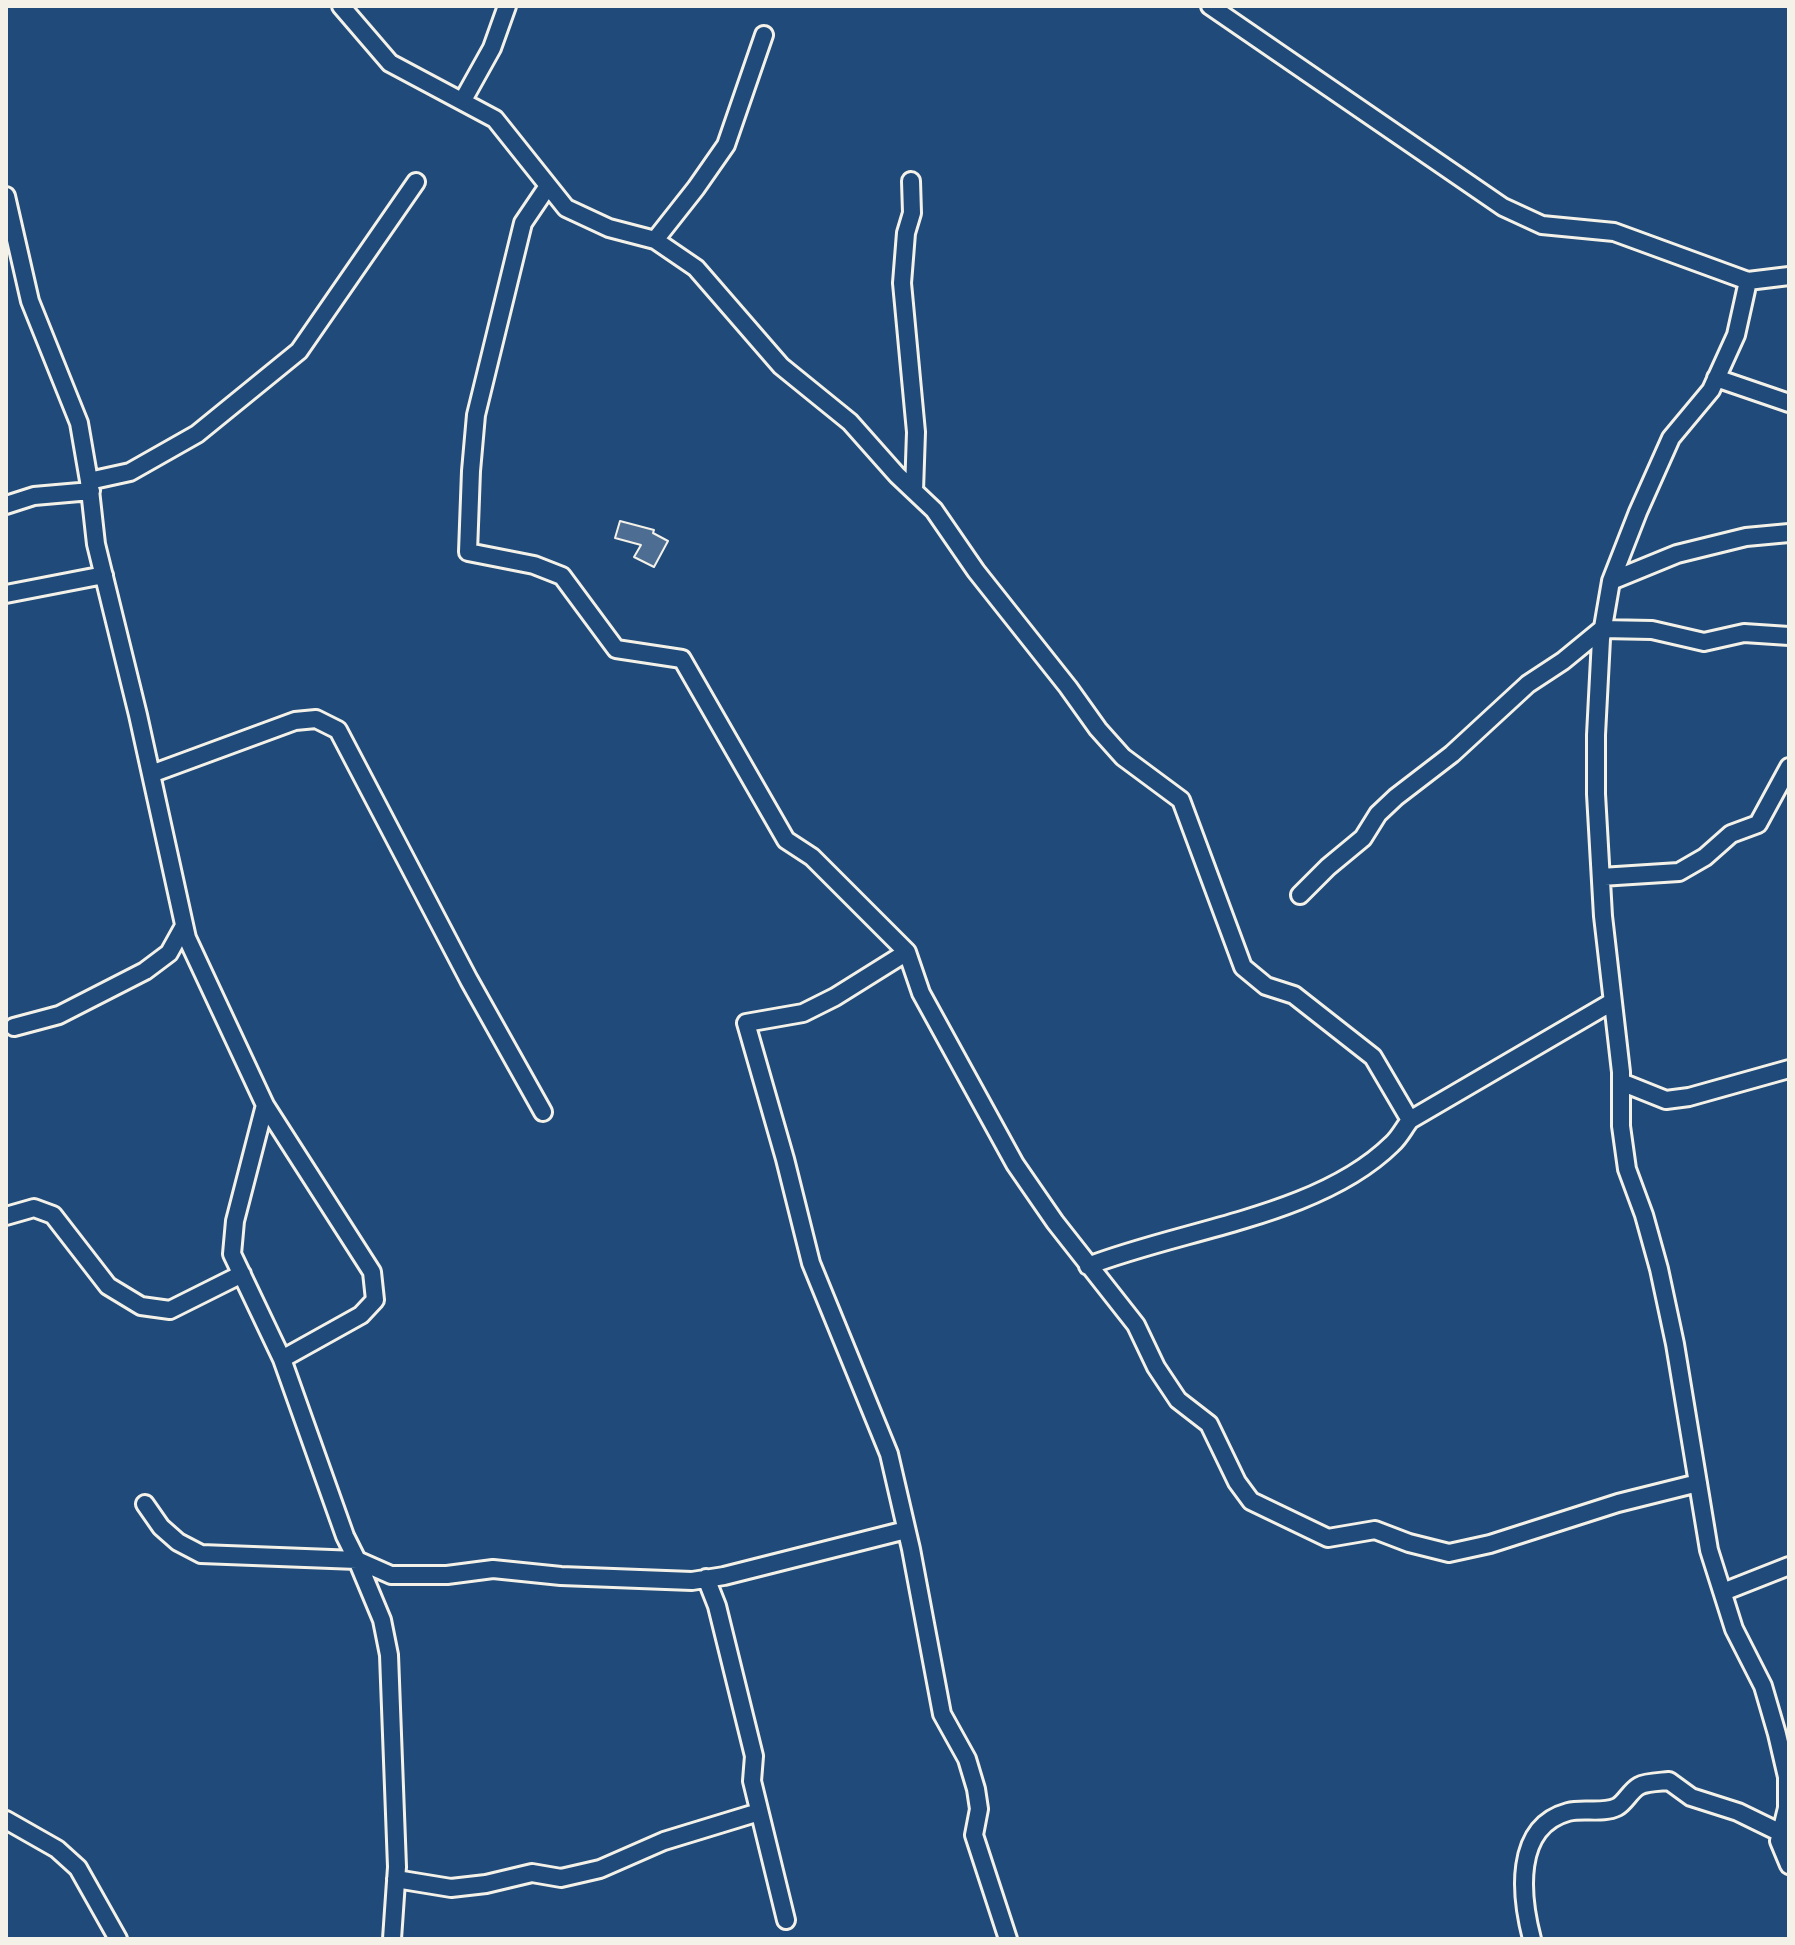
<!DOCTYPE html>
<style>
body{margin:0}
#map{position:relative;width:1795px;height:1945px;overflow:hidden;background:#1f4a7a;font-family:"Playpen Sans",sans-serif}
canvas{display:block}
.frame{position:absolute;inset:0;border:8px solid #f4f1e8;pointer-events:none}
</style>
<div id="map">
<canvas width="1795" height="1945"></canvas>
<div class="frame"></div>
</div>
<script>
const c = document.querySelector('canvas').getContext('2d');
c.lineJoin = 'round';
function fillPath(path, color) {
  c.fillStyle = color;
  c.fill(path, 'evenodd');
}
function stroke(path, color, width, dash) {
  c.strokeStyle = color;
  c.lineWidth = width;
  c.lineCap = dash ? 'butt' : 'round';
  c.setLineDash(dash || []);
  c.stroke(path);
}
const building = new Path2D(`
 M 620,521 L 654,530 L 653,533 L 668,541 L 654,567 L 634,557 L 641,545 L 615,538 Z`);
const minor = new Path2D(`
 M 341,6 L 390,63 L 495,119 L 566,208 L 609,228 L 655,240 L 696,268 L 781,366 L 850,422 L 897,475 L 934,510 L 976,571 L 1068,687 L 1098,729 L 1123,757 L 1181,800 L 1243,967 L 1266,986 L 1294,995 L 1373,1057 L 1410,1120
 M 1210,6 L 1503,207 L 1542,225 L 1614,232 L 1748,281 L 1789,276
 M 463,100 L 492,48 L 507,6
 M 911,181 L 912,213 L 906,233 L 902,283 L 916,432 L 914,491
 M 548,186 L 523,223 L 476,415 L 471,471 L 468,552 L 534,565 L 562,576 L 616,649 L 682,659 L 786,840 L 812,857 L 907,952 L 921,993 L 1015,1164 L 1055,1222 L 1136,1325 L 1156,1367 L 1178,1400 L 1209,1424 L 1237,1482 L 1251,1501 L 1328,1538 L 1375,1530 L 1409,1543 L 1449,1553 L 1490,1544 L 1618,1503 L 1698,1483
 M 6,196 L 30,301 L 79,423 L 89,481 L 96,544 L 138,715 L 187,938 L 265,1105 L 235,1221 L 232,1254 L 282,1359 L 345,1536 L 357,1560 L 391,1575 L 447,1575 L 493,1569 L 561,1576 L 692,1581 L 724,1576 L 906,1530
 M 655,240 L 696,188 L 726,145 L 764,35
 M 1748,281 L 1736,335 L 1711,390 L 1671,438 L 1638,512 L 1611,581 L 1601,639 L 1596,735 L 1596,794 L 1603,916 L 1621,1072 L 1621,1126 L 1627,1169 L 1644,1215 L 1659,1269 L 1675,1344 L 1709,1550 L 1734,1629 L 1763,1686 L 1777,1734 L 1787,1777 L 1787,1808 L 1779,1841 L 1789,1865
 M 1716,378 L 1789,403
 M 89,481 L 130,472 L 197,434 L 299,351 L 416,182
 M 6,505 L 34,496 L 91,491
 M 1611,581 L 1677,554 L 1746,537 L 1789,533
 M 6,594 L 104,575
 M 151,774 L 295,721 L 316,719 L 338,730 L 469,980 L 543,1112
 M 1601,877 L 1679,872 L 1705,857 L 1731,834 L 1758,824 L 1789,767
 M 1300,895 L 1328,867 L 1363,838 L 1378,814 L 1396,797 L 1452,754 L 1528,684 L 1563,661 L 1602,629 L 1652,630 L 1704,642 L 1744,633 L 1789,636
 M 907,952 L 835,997 L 803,1013 L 746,1023 L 785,1159 L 811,1263 L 889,1454 L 911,1549 L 942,1714 L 967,1759 L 976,1789 L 979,1809 L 974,1835 L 1008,1939
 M 14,1027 L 59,1015 L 145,971 L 169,953 L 184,926
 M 1621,1082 L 1666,1100 L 1689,1097 L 1789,1069
 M 265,1105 L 372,1272 L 375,1300 L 361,1315 L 282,1359
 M 6,1216 L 34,1208 L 53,1215 L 108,1286 L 141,1306 L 170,1310 L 242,1274
 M 1088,1266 C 1183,1229 1319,1216 1392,1144 C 1399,1138 1404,1128 1410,1120 L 1612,1002
 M 145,1504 L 161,1527 L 178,1542 L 201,1554 L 357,1560 L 382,1620 L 389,1655 L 397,1867 L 392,1939
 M 706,1578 L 717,1606 L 754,1756 L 752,1781 L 786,1920
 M 1723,1592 L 1789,1566
 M 6,1820 L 57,1849 L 78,1868 L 118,1939
 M 396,1879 L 451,1888 L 486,1884 L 532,1873 L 561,1878 L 600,1869 L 664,1841 L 759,1812
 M 1532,1939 C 1521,1897 1513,1827 1568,1812 C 1583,1808 1603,1814 1617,1807 C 1625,1803 1630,1791 1639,1786 C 1646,1782 1660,1782 1669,1781 L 1691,1797 L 1738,1812 L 1781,1833`);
fillPath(building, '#4d6e92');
stroke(building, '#f4f1e8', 2);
stroke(minor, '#f4f1e8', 22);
stroke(minor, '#1f4a7a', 16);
</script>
